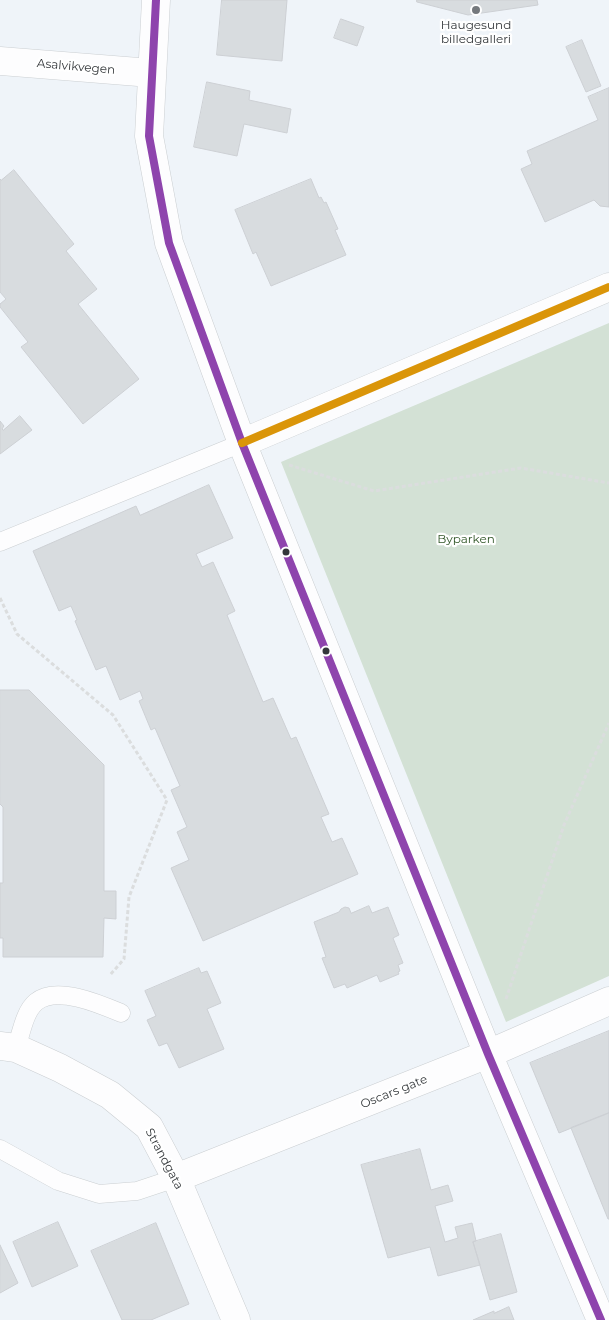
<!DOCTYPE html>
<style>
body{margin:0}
canvas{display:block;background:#eff4f9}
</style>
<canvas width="609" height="1320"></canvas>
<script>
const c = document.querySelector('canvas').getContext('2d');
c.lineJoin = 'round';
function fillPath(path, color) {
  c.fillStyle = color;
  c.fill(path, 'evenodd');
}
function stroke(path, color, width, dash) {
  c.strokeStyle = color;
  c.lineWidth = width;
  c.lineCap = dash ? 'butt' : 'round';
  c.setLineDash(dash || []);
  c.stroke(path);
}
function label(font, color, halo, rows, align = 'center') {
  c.font = font + ' Montserrat,sans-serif';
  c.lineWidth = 4.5;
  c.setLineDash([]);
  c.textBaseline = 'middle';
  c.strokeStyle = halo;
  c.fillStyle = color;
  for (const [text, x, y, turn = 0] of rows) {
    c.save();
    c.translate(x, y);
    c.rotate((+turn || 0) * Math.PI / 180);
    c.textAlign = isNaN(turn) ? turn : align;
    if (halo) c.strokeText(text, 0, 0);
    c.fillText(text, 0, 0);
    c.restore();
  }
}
const green = new Path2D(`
 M 609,323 L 609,976 L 506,1022 L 281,462 Z`);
const building = new Path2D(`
 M 222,0 L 287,0 L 282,61 L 217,55 Z
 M 417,0 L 537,0 L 538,5 L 468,15 L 417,2 Z
 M 341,19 L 364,27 L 357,46 L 334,38 Z
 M 582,40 L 601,86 L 586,92 L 566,47 Z
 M 207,82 L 250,91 L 249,100 L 291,109 L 287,133 L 244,124 L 237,156 L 194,147 Z
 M 609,88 L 609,207 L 600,206 L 594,200 L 545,222 L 521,169 L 532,164 L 527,151 L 598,120 L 588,97 Z
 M 14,170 L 74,244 L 66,251 L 97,289 L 78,304 L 139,379 L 83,424 L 21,347 L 28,342 L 0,307 L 0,304 L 6,299 L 0,292 L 0,179 L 1,180 Z
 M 311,179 L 319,198 L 321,197 L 324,203 L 326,202 L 338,229 L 335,230 L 346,255 L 271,286 L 256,252 L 253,254 L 235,210 Z
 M 20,416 L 32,430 L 0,454 L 0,421 L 4,426 L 2,429 L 3,430 Z
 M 209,485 L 233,538 L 196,554 L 202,567 L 213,562 L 235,611 L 227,615 L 263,702 L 273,698 L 291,739 L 296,737 L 329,814 L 321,817 L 332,842 L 342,838 L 358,874 L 203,941 L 171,868 L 189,860 L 177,832 L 187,827 L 171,790 L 180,786 L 155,728 L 151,730 L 139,701 L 143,699 L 140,691 L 120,700 L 106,666 L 96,670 L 75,621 L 77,620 L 71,606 L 59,611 L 33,551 L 136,506 L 140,515 Z
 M 0,690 L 29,690 L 104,765 L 104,891 L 116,891 L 116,919 L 104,918 L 103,957 L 3,957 L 3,938 L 0,938 L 0,883 L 3,883 L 3,807 L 0,804 Z
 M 369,906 L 372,913 L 388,907 L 399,935 L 393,938 L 403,963 L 398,965 L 400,971 L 398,972 L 399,974 L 380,982 L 377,975 L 347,988 L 345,984 L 334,988 L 322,958 L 326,957 L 314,922 L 339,912 L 341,909 L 345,907 L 349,908 L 351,913 Z
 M 199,968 L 201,973 L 207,971 L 221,1003 L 207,1009 L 224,1049 L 179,1068 L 167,1043 L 159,1046 L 147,1020 L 156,1016 L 145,991 Z
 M 609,1031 L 609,1113 L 559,1133 L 530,1063 Z
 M 609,1113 L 609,1219 L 608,1219 L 571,1128 Z
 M 420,1149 L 431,1190 L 448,1185 L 453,1201 L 435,1206 L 445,1242 L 458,1238 L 455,1227 L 472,1223 L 476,1241 L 473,1242 L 480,1265 L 438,1276 L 430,1247 L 388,1258 L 361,1165 Z
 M 58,1222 L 78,1266 L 32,1287 L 13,1242 Z
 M 156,1223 L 189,1304 L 151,1320 L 122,1320 L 91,1251 Z
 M 501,1234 L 517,1292 L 490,1300 L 473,1242 Z
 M 0,1245 L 18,1283 L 0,1293 Z
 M 509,1307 L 514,1320 L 473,1320 L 494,1311 L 494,1313 Z`);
const path = new Path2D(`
 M 289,465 L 374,491 L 521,468 L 609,483
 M 0,598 L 17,634 L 113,715 L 167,800 L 129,897 L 124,959 L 110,975
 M 506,999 L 564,825 L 609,723`);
const service = new Path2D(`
 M 0,542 L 242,443
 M 16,1048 C 21,1035 24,1012 36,1002 C 56,985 100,1004 121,1013
 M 0,1149 L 58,1181 L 99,1194 L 137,1191 L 176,1178`);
const minor = new Path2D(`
 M 0,61 L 151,73`);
const tertiary = new Path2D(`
 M 156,0 L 149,136 L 169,243 L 242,443 L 488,1054 L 601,1320
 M 242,443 L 609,287
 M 0,1046 L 16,1048 L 60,1068 L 110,1095 L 149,1127 L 176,1178 L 236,1320
 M 176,1178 L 488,1054 L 609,1001`);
const bus1 = new Path2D(`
 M 156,0 L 149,136 L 169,243 L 242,443 L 488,1054 L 601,1320`);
const bus2 = new Path2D(`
 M 242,443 L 609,287`);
const markers = [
 [476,10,5,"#75797d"],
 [286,552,4.5,"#33373a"],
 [326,651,4.5,"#33373a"]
];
const poiNames = [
 ["Haugesund",476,25],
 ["billedgalleri",476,39]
];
const streetNames = [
 ["Asalvikvegen",76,67,5],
 ["Oscars gate",394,1092,-22],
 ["Strandgata",164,1159,62]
];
const parkNames = [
 ["Byparken",466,539]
];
fillPath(green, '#d3e1d5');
fillPath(building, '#d8dcdf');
stroke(building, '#cdd0d4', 1);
stroke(service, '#cbcfd2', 19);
stroke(minor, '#cbcfd2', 29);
stroke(tertiary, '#cbcfd2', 29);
stroke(path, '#dbddde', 3, [4, 2.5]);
stroke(service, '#fdfdfe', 18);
stroke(minor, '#fdfdfe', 28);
stroke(tertiary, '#fdfdfe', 28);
stroke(bus1, '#8e44ad', 8);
stroke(bus2, '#da9509', 8);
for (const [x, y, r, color] of markers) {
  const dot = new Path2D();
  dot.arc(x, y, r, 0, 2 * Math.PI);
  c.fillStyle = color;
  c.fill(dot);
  stroke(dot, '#fff', 2);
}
label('12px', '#33373a', '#fff', poiNames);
label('12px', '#33373a', '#fff', streetNames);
label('12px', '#305627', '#fff', parkNames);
</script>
